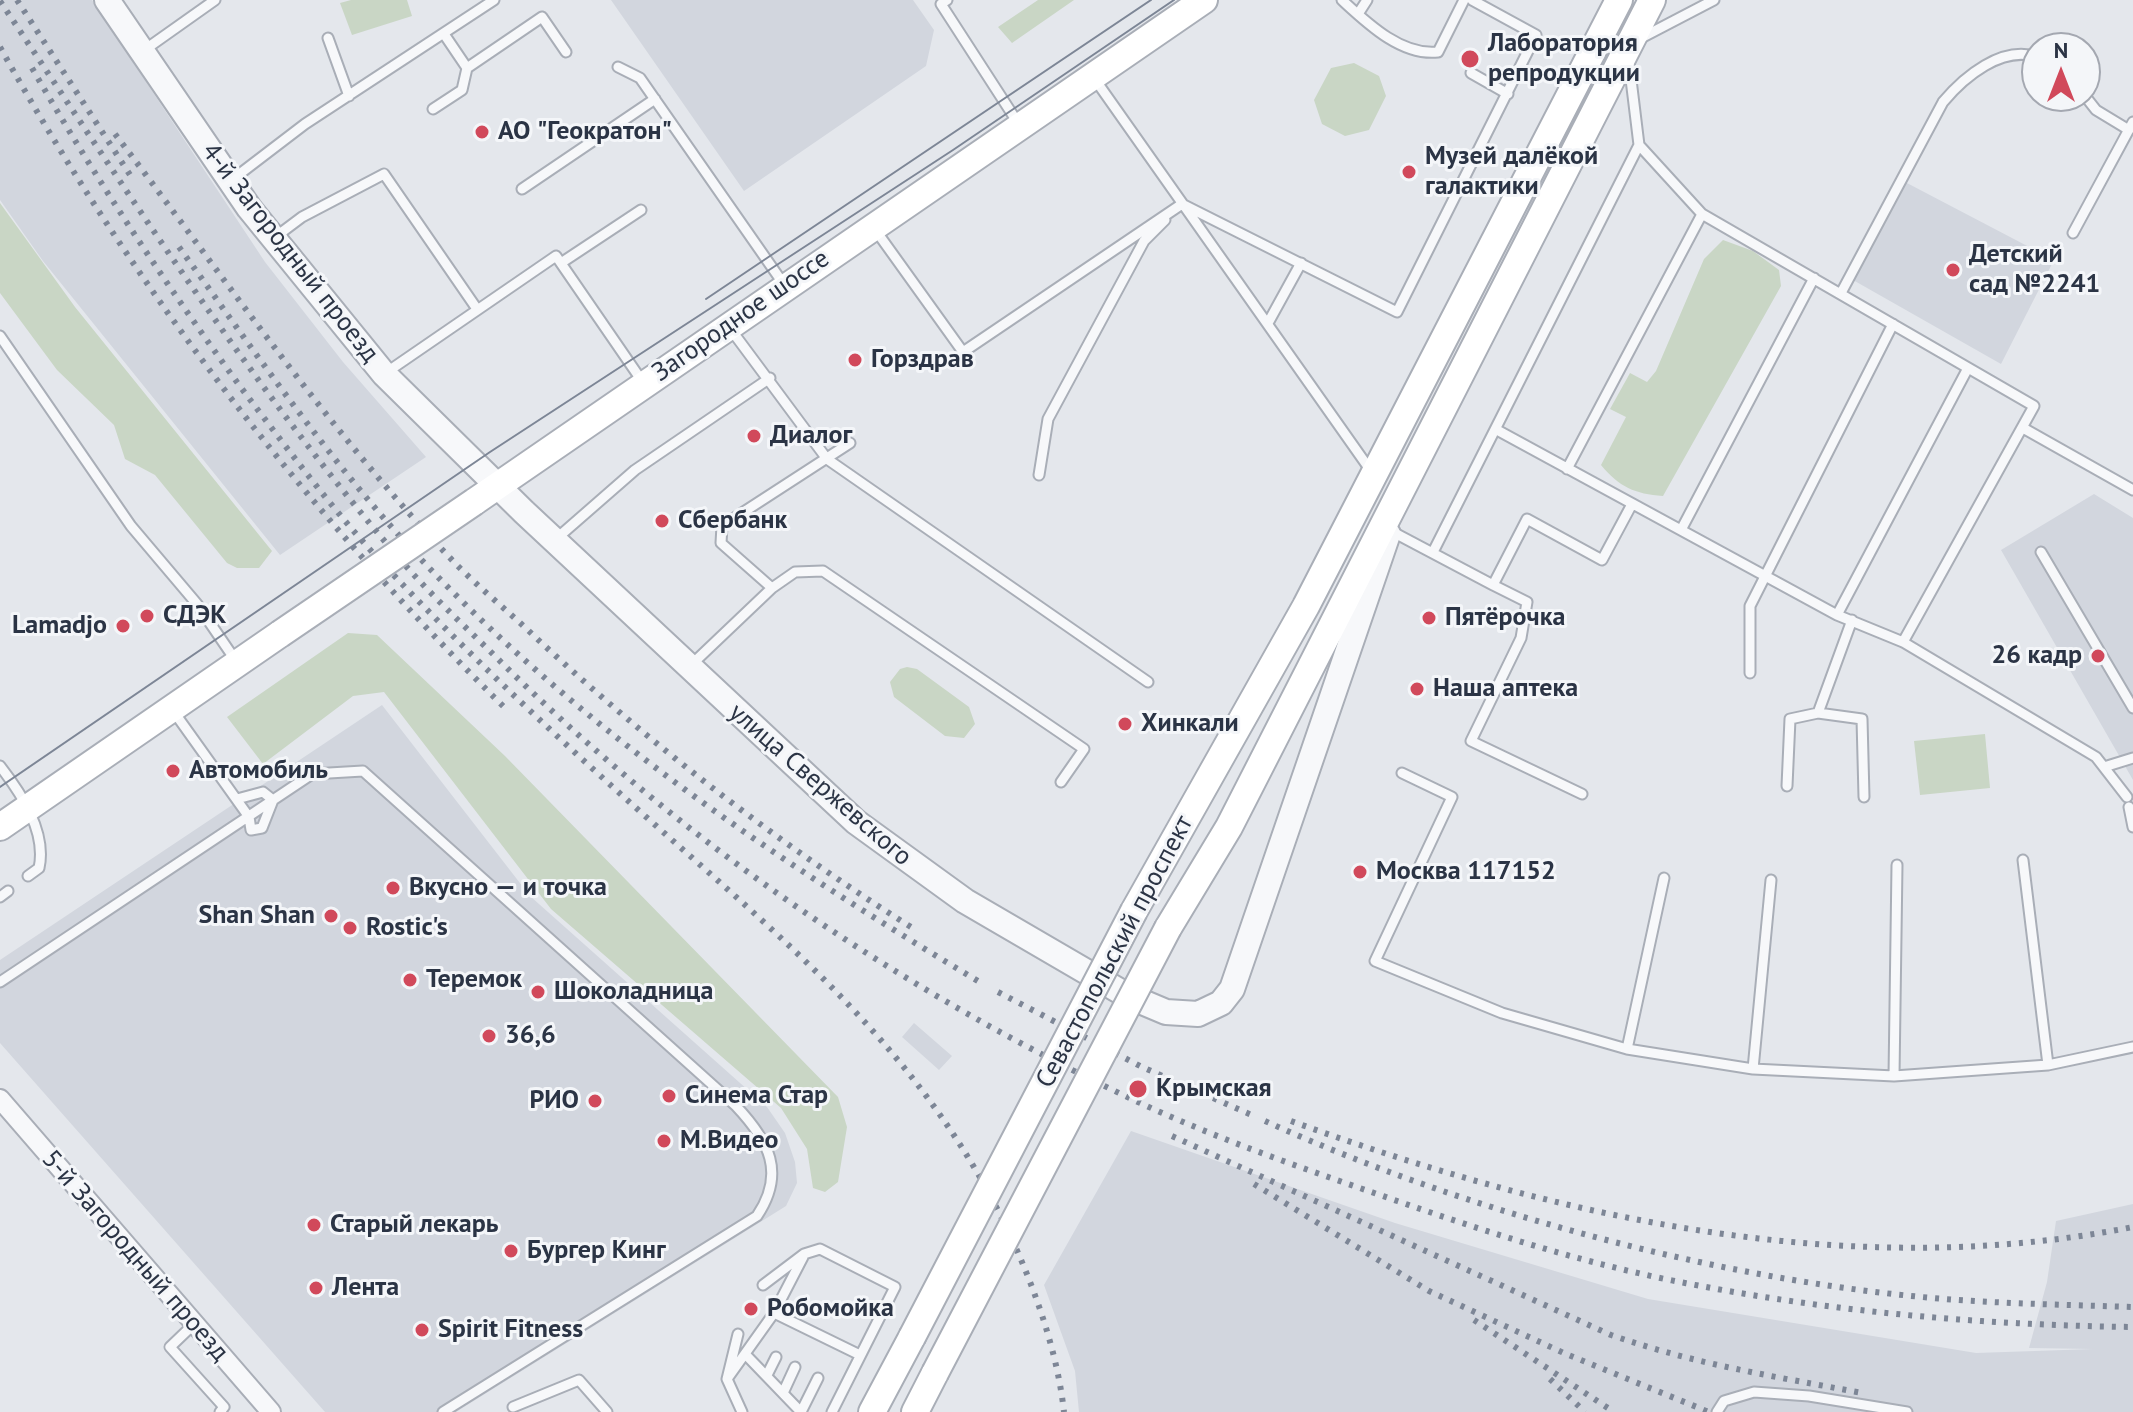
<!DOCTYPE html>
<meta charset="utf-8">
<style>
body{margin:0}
#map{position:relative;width:2133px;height:1412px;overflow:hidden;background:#e4e7ec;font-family:"PT Sans",sans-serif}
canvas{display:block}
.north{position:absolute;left:2021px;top:32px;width:80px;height:80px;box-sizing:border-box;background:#f4f6f9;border:2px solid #a4a8b1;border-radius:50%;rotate:0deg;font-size:22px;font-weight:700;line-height:32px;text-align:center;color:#2b3445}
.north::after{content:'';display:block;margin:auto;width:28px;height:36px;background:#d1495b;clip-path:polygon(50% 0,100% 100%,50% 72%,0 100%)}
</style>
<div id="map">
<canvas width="2133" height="1412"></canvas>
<div class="north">N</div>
</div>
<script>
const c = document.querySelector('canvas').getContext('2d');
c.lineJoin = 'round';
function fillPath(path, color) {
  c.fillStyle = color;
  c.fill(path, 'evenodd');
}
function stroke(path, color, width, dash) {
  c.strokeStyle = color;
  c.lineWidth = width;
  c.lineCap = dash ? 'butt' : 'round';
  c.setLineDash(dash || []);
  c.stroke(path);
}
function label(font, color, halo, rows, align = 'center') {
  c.font = font + ' "PT Sans",sans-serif';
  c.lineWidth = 6;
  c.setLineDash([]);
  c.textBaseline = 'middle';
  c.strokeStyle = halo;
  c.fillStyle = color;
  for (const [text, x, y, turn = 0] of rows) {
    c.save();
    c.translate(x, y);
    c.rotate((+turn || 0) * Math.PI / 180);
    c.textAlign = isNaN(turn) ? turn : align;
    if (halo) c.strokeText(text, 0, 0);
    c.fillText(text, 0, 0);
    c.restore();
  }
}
const built = new Path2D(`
 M 0,0 L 92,0 L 265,262 L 343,362 L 426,457 L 280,555 L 43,261 L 0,200 Z
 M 611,0 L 913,0 L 934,30 L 926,66 L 744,191 Z
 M 1905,182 L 2054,260 L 2001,364 L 1853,280 Z
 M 2094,494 L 2133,518 L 2133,780 L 2001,550 Z
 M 382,705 L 530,896 L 767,1107 L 785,1133 L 795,1162 L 797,1183 L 786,1206 L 456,1412 L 325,1412 L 0,1043 L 0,960 Z
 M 914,1023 L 952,1056 L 939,1070 L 902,1037 Z
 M 1131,1131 L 1395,1223 L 1648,1299 L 1976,1353 L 2093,1349 L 2029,1348 L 2047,1282 L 2056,1221 L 2133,1204 L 2133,1412 L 1079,1412 L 1075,1371 L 1044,1285 Z`);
const green = new Path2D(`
 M 351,0 L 407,0 L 412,16 L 352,35 L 340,3 Z
 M 1038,0 L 1074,0 L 1012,43 L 998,27 Z
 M 1354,63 L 1379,76 L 1386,96 L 1369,130 L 1345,136 L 1322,124 L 1314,100 L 1331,68 Z
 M 0,203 L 75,307 L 272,551 L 259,568 L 237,568 L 227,563 L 155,475 L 125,459 L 114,425 L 57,370 L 0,293 Z
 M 1723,240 L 1753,251 L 1779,270 L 1781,286 L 1663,496 C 1635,494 1619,487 1601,465 L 1626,417 L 1610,409 L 1630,373 L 1647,382 L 1656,371 L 1704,259 Z
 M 348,633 L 377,635 L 505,756 L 838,1097 L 847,1127 L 838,1182 L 825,1192 L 813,1188 L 807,1149 L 781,1108 L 551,909 L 384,692 L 353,696 L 263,764 L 227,717 Z
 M 907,667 L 917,669 L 969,707 L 975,724 L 964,738 L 945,736 L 894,697 L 890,682 L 900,669 Z
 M 1985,734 L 1990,788 L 1920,795 L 1914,741 Z`);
const service = new Path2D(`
 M 947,0 L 941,4 L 1018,123
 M 1342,0 C 1367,23 1401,56 1438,52 L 1464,0
 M 1358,14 L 1367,0
 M 444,34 L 467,68
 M 1643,37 L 1714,0
 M 328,38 L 349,96
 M 143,51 L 215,0
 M 618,67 L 640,78 L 785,286
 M 1471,73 L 1508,94
 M 1094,78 L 1371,471
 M 2085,96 L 2096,110 L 2129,130
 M 433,109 L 462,90 L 467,68 L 542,17 L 566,52
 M 1639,145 L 1702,214 L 2034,406 L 1903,642
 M 233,179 L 305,124 L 494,0
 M 522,189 L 655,99
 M 1182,204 L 1397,312 L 1536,35 L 1472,0
 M 874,228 L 963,352 L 1182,204
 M 2073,233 L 2133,122
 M 274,238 L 302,217 L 384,174 L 477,309
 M 561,263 L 641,210
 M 1841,293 L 1943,102 C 1964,77 2002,45 2037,57
 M 1268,323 L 1301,263
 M 729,327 L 827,459 L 1148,682
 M 0,336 L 131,526 L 197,604 L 236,661
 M 387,372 L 556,256 L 642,381
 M 2023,428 L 2133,490
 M 1497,430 L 1837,615 L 1903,642 L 2096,757 L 2127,797
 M 1567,469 L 1702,214
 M 1039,475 L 1048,419 L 1144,241 L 1165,220
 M 1389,530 L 1493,585 L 1527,519 L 1602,560 L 1632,504
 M 1681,530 L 1814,278
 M 556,539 L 635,470 L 770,378
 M 1433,552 L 1639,145 L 1629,63
 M 2041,552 L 2133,708
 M 1493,585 L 1527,602 L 1521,638 L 1471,741 L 1582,794
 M 772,588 L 795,572 L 823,571 L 1084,749 L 1061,782
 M 1837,615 L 1968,368
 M 1852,620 L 1818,713 L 1862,719 L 1864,797
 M 689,667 L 772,588 L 721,543 L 722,526 L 850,443
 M 1750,673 L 1750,606 L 1893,324
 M 174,712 L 249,817 L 251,830 L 262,828 L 273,800 L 263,792 L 237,799
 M 0,766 C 21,793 47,832 39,868 L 28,876
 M 2104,767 L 2133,758
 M 1402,773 L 1452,797 L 1375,961 L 1502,1013 L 1627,1049 L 1753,1069 L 1894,1076 L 2048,1065 L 2133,1047
 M 1787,786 L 1790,719 L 1818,713
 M 2129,807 L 2133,827
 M 2023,860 L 2048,1065
 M 0,897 L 8,891
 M 0,982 L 312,774 L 363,771 L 736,1106 C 769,1141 786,1173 757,1216 L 443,1412
 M 1627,1049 L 1664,878
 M 1753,1069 L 1771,880
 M 1894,1076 L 1897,865
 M 763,1285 L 804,1254 L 820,1249 L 895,1287 L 832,1412
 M 774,1313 L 860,1355
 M 194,1324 L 170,1347 L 224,1407 L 220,1412
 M 738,1334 L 727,1379 L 742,1412
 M 747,1356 L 801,1412
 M 767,1375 L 776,1357
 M 727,1379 L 774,1313 L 803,1257
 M 783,1393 L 795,1367
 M 513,1407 L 579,1380 L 607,1412
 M 801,1412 L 818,1378
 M 1717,1412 L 1724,1401 L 1754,1392 L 1809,1396 L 1907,1412`);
const minor = new Path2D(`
 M 0,1099 L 271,1412`);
const tertiary = new Path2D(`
 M 107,0 L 249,208 L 384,374 L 524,512 L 856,822 L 965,901 L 1128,996 L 1166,1012 L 1198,1014 L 1221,1003 L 1232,989 L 1388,534`);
const secondary = new Path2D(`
 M 474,502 L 1204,0
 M 0,827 L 280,634
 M 1134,911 L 1306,606 L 1619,0
 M 1168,928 L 1229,827 L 1652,0
 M 872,1412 L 912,1337
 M 915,1412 L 935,1373`);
const tram = new Path2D(`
 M 706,299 L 1151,0
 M 0,787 L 490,452 L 953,150 L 1174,0`);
const rail = new Path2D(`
 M 17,0 L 132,178
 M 0,1 C 125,188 247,380 393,551 C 426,591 467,628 504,665 C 686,844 890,983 1121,1094 C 1204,1134 1293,1165 1380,1195 C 1480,1230 1581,1263 1685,1283 C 1833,1312 1983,1325 2133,1327
 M 0,47 C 135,290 307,513 505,708
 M 32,68 C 97,181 168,288 245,393 C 290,452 335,513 386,567 C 465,651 549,730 635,807 C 789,945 934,1059 1019,1255 C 1040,1304 1058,1358 1064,1412
 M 115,134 C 225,278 327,429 453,561 C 478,587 507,610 533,635 C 650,744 776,842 911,927
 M 179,247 C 260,359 340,477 437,576 C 596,740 788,868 983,984
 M 998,992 L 1142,1067 L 1254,1116
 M 1265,1121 C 1470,1214 1733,1284 1958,1300 C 2016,1304 2075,1305 2133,1307
 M 1291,1121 C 1559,1218 1848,1283 2133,1227
 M 1172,1136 L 1611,1335 C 1698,1365 1773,1376 1862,1393
 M 1254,1184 L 1429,1291 L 1566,1354 L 1709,1412
 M 1474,1320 L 1614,1412
 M 1550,1379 L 1585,1412`);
const secondaryBridge = new Path2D(`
 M 280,634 L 474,502
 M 912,1337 L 1134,911
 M 935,1373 L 1168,928`);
const markers = [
 [1470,59,10,"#d1495b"],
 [482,132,8,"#d1495b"],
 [1409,172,8,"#d1495b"],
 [1953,270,8,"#d1495b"],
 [855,360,8,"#d1495b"],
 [754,436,8,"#d1495b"],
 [662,521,8,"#d1495b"],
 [147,616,8,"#d1495b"],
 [1429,618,8,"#d1495b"],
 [123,626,8,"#d1495b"],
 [2098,656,8,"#d1495b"],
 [1417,689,8,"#d1495b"],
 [1125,724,8,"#d1495b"],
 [173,771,8,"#d1495b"],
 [1360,872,8,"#d1495b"],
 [393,888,8,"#d1495b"],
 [331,916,8,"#d1495b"],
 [350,928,8,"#d1495b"],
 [410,980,8,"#d1495b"],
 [538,992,8,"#d1495b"],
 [489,1036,8,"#d1495b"],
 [1138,1089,10,"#d1495b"],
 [669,1096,8,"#d1495b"],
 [595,1101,8,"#d1495b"],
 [664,1141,8,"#d1495b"],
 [314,1225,8,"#d1495b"],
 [511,1251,8,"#d1495b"],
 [316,1288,8,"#d1495b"],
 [751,1309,8,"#d1495b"],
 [422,1330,8,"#d1495b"]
];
const poiNames = [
 ["Лаборатория",1488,44],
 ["репродукции",1488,74],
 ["АО \"Геократон\"",498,132],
 ["Музей далёкой",1425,157],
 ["галактики",1425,187],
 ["Детский",1969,255],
 ["сад №2241",1969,285],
 ["Горздрав",871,360],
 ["Диалог",770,436],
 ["Сбербанк",678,521],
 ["СДЭК",163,616],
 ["Пятёрочка",1445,618],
 ["Lamadjo",107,626,"right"],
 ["26 кадр",2082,656,"right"],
 ["Наша аптека",1433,689],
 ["Хинкали",1141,724],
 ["Автомобиль",189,771],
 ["Москва 117152",1376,872],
 ["Вкусно — и точка",409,888],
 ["Shan Shan",315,916,"right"],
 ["Rostic's",366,928],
 ["Теремок",426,980],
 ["Шоколадница",554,992],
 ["36,6",505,1036],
 ["Крымская",1156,1089],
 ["Синема Стар",685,1096],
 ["РИО",579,1101,"right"],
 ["М.Видео",680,1141],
 ["Старый лекарь",330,1225],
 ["Бургер Кинг",527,1251],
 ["Лента",332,1288],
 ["Робомойка",767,1309],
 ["Spirit Fitness",438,1330]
];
const streetNames = [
 ["4-й Загородный проезд",290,253,52],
 ["Загородное шоссе",741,316,-35],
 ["улица Свержевского",820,785,41],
 ["Севастопольский проспект",1115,952,-62],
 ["5-й Загородный проезд",135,1256,49]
];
fillPath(built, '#d2d6de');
fillPath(green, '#c9d6c5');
stroke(service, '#a9aeb7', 13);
stroke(minor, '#a9aeb7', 22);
stroke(tertiary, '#a9aeb7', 28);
stroke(secondary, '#a9aeb7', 30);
stroke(service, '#f7f8fa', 9);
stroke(minor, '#f7f8fa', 18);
stroke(tertiary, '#f7f8fa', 24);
stroke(secondary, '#fff', 26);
stroke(tram, '#7d8696', 2);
stroke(rail, '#7d8696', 6, [4, 8]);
stroke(secondaryBridge, '#a9aeb7', 30, []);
stroke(secondaryBridge, '#fff', 26);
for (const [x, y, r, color] of markers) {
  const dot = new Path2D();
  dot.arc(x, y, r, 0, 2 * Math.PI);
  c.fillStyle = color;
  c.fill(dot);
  stroke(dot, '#f4f6f9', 3);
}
label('bold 26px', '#2b3445', '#f4f6f9', poiNames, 'left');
label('26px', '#2b3445', '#f4f6f9', streetNames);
</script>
